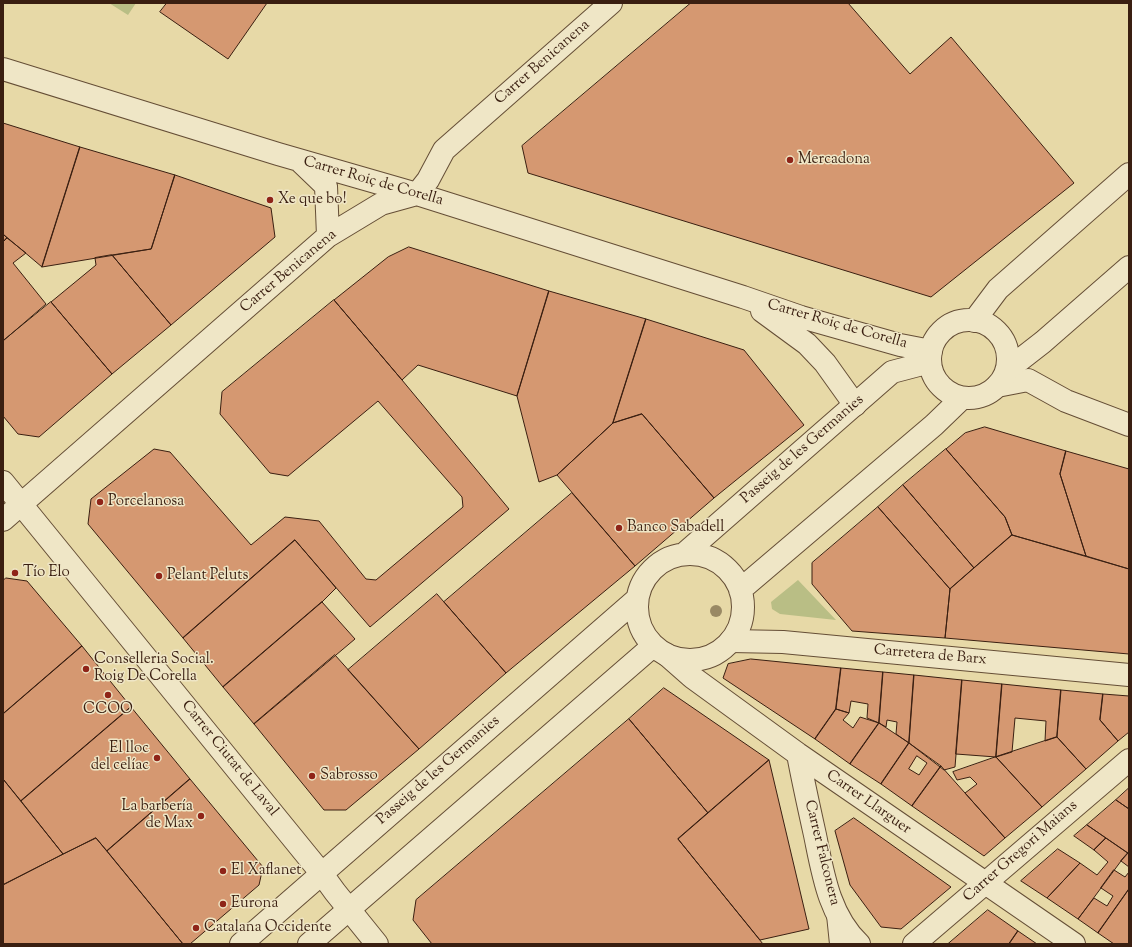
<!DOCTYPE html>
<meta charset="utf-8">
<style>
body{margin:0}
#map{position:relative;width:1132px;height:947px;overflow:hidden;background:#e7d9a7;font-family:"Sorts Mill Goudy",serif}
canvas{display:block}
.frame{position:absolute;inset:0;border:4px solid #3a1f11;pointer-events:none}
</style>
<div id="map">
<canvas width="1132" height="947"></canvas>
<div class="frame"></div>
</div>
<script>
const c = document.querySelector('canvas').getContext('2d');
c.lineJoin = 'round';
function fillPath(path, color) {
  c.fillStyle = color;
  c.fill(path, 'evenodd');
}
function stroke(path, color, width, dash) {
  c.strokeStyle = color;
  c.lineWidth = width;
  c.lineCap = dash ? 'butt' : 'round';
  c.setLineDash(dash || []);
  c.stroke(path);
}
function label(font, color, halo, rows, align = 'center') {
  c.font = font + ' "Sorts Mill Goudy",serif';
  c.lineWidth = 3;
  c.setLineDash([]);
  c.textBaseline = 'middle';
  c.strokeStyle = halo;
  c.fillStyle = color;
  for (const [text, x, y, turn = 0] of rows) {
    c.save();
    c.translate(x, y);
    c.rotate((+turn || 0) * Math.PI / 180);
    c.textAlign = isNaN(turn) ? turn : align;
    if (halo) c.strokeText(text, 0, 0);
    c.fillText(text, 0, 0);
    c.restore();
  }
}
const green = new Path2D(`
 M 109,3 L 136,3 L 128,15 Z
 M 798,580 L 836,620 L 780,614 L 772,609 L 771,602 Z`);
const building = new Path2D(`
 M 167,3 L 267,3 L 228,59 L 160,12 Z
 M 691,3 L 848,3 L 910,74 L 951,37 L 1074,183 L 931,297 L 528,173 L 522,146 Z
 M 3,123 L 80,147 L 42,267 L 3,234 Z
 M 80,147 L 175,175 L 151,249 L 42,267 Z
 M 175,175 L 271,208 L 275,237 L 171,325 L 112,255 L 151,249 Z
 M 3,234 L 7,238 L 3,242 Z
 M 7,238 L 26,253 L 13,263 L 46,304 L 3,341 L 3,242 Z
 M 409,247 L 549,291 L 517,396 L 418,365 L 402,380 L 334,300 L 388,257 Z
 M 112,255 L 171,325 L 112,374 L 51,302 L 96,265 L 95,258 Z
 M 549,291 L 646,319 L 613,423 L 557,475 L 539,482 L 517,396 Z
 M 334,300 L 402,380 L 509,509 L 370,627 L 295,540 L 183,638 L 88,524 L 91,499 L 154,449 L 170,452 L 251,545 L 285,517 L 319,521 L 366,579 L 376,580 L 463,507 L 462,497 L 378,401 L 288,476 L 270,473 L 220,414 L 222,392 Z
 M 51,302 L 112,374 L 39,437 L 18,434 L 3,416 L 3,341 Z
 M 646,319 L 744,350 L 804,425 L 714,498 L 642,414 L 613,423 Z
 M 642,414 L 714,498 L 635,566 L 557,475 L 613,423 Z
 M 985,427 L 1066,451 L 1060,474 L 1086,556 L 1012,535 L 1005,517 L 946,449 L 965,433 Z
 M 946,449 L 1005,517 L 1012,535 L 974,568 L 903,485 Z
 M 1066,451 L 1129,469 L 1129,569 L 1086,556 L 1060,474 Z
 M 903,485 L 974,568 L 950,589 L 878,507 Z
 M 572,493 L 635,566 L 506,673 L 444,602 Z
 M 878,507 L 950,589 L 945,638 L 852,631 L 812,584 L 812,563 Z
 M 1012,535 L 1129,569 L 1129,654 L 945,638 L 950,589 Z
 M 295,540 L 336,588 L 322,602 L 223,687 L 183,638 Z
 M 6,578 L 27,581 L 82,646 L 3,714 L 3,581 Z
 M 437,594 L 506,673 L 419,749 L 348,670 Z
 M 322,602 L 355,639 L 254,724 L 223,687 Z
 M 82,646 L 131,707 L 21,801 L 3,779 L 3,714 Z
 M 335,655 L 419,749 L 346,810 L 324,810 L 254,724 Z
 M 751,659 L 841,668 L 836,709 L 815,739 L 723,678 L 728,664 Z
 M 841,668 L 883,672 L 879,723 L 867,718 L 868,704 L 851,701 L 849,713 L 836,709 Z
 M 883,672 L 914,675 L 909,743 L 896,734 L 897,722 L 887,720 L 886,727 L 879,723 Z
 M 914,675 L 962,680 L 955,767 L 944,770 L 909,743 Z
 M 962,680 L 1002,684 L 996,757 L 956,754 Z
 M 1002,684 L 1061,690 L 1057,737 L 1045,741 L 1046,721 L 1015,718 L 1012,752 L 996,757 Z
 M 664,688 L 769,760 L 708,813 L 629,719 Z
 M 1061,690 L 1103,694 L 1100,720 L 1118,741 L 1086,769 L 1057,737 Z
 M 1103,694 L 1129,696 L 1129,732 L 1118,741 L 1100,720 Z
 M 131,707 L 190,779 L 107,851 L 96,838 L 63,854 L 21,801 Z
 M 836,709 L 849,713 L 843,720 L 853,728 L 860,717 L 879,723 L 850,764 L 815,739 Z
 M 629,719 L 708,813 L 678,839 L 763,944 L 432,944 L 413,920 L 416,900 Z
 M 879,723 L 909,743 L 881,784 L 850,764 Z
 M 1057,737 L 1086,769 L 1042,807 L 996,757 Z
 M 909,743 L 941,766 L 912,806 L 881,784 ZM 917,756 L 927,763 L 919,775 L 909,769 Z
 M 996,757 L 1042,807 L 1005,838 L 965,793 L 977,784 L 970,777 L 957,780 L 953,772 Z
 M 769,760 L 809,929 L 760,940 L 678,839 Z
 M 941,766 L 1005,838 L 984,856 L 912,806 Z
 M 3,779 L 63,854 L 3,885 Z
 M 190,779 L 263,867 L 259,885 L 190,944 L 183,944 L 107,851 Z
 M 1129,788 L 1129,809 L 1116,800 Z
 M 1116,800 L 1129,809 L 1129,854 L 1087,825 Z
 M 854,818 L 951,887 L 901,929 L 881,927 L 850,885 L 835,831 Z
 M 1087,825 L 1106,838 L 1094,850 L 1074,836 Z
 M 96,838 L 183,944 L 3,944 L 3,885 Z
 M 1106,838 L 1128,853 L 1121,861 L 1078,919 L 1047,898 L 1080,863 L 1097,875 L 1108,862 L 1094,850 Z
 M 1058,849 L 1080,863 L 1047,898 L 1021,881 Z
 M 1128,853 L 1129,854 L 1129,867 L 1121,861 Z
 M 1114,870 L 1125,877 L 1129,872 L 1129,889 L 1098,933 L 1078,919 L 1094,898 L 1107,906 L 1113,896 L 1101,888 Z
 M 1129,889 L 1129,944 L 1114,944 L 1098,933 Z
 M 988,910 L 1018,931 L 1009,944 L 948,944 Z
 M 1018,931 L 1037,944 L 1009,944 Z`);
const service = new Path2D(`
 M 834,915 L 837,944`);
const minor = new Path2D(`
 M 3,69 L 278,154 L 417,194 L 743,297 L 801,317 L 900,345 L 931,351
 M 301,162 L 326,186 L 328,236
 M 762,311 L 807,344 L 825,363 L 855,405
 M 997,386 L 1028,380 L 1066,401 L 1129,425
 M 3,482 L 322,874 L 335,892 L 377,944
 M 3,520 L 328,236 L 381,204 L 417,194 L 428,180 L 444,150 L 611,3
 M 731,641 L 783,642 L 1129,675
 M 667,655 L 692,677 L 798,754 L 1074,944
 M 798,754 C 803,781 809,808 815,835 C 823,874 829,915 859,944
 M 914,944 L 1129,760`);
const tertiary = new Path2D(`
 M930 359a39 39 0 1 1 78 0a39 39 0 1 1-78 0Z
 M 974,321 L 998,289 L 1129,174
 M 1007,370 L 1043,342 L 1129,267
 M 684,554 L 892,372 L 930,362
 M637 607a53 53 0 1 1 106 0a53 53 0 1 1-106 0Z
 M 740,590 L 934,425 L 962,398
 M 241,944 L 637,599
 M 309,944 L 653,646`);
const trees = [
 [716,611]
];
const markers = [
 [790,160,4,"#8f2418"],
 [270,200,4,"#8f2418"],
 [100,502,4,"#8f2418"],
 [619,528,4,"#8f2418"],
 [15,573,4,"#8f2418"],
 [159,576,4,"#8f2418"],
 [86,669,4,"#8f2418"],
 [108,695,4,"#8f2418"],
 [157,758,4,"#8f2418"],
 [312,776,4,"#8f2418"],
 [201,816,4,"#8f2418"],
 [223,871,4,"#8f2418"],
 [223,904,4,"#8f2418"],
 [196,928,4,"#8f2418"]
];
const streetNames = [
 ["Carrer Benicanena",543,63,-41],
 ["Carrer Roiç de Corella",373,182,16],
 ["Carrer Benicanena",289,272,-40],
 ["Carrer Roiç de Corella",837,325,16],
 ["Passeig de les Germanies",803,450,-41],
 ["Carretera de Barx",930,656,5],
 ["Carrer Ciutat de Laval",229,759,51],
 ["Passeig de les Germanies",439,771,-41],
 ["Carrer Llarguer",868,803,35],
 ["Carrer Gregori Maians",1021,852,-41],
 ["Carrer Falconera",821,853,76]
];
const poiNames = [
 ["Mercadona",798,160],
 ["Xe que bo!",278,200],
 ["Porcelanosa",108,502],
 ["Banco Sabadell",627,528],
 ["Tío Elo",23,573],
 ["Pelant Peluts",167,576],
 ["Conselleria Social.",94,660],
 ["Roig De Corella",94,677],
 ["CCOO",108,710,"center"],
 ["El lloc",149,749,"right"],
 ["del celíac",149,766,"right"],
 ["Sabrosso",320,776],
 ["La barbería",193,807,"right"],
 ["de Max",193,824,"right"],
 ["El Xaflanet",231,871],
 ["Eurona",231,904],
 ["Catalana Occidente",204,928]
];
fillPath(green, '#b9be85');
fillPath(building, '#d59871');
stroke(building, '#3a1f11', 1);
stroke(service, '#654e36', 16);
stroke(minor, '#654e36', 24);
stroke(tertiary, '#654e36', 24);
stroke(service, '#efe6c6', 14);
stroke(minor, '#efe6c6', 22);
stroke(tertiary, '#efe6c6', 22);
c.fillStyle = '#998964';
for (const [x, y] of trees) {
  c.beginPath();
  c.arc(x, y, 6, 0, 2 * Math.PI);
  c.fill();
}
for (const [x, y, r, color] of markers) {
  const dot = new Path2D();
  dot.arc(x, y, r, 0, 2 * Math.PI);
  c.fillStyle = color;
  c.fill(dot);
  stroke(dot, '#efe6c6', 1.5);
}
label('15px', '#3a1f11', '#efe6c6', streetNames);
label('15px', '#3a1f11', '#efe6c6', poiNames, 'left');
</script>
